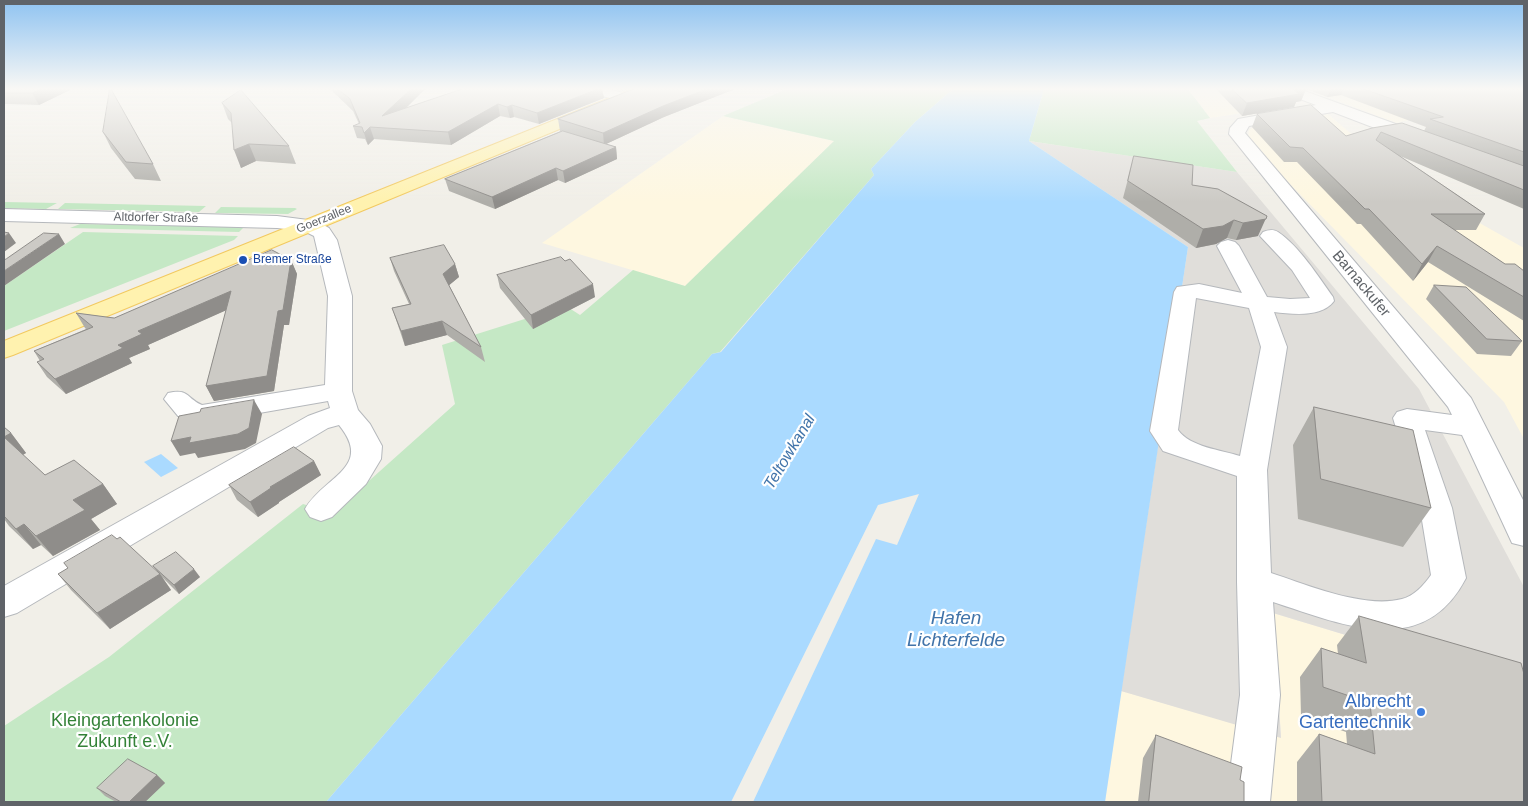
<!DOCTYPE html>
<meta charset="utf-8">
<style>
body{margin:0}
#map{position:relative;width:1528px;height:806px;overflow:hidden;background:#f1efe8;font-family:Helvetica,sans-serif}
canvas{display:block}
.frame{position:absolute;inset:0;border:5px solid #5f6368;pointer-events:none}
</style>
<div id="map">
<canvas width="1528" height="806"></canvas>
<div class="frame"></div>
</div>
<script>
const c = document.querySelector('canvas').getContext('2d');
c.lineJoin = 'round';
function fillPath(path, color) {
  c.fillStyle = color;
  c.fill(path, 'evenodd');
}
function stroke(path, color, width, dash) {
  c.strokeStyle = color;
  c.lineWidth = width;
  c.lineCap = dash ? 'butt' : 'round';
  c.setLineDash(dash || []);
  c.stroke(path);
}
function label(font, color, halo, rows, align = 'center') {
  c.font = font + ' Helvetica,sans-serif';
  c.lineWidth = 4.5;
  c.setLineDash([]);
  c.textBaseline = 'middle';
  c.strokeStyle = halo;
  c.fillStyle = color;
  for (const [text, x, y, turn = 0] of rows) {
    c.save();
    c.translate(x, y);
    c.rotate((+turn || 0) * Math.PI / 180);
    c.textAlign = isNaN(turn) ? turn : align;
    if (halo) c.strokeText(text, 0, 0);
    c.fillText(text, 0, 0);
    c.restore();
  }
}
const commercial = new Path2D(`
 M 1188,89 L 1262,89 L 1294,105 L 1210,118 Z
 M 1307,89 L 1358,89 L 1427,116 L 1396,123 Z
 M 1328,114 L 1410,184 L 1524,248 L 1524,439 L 1504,402 L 1286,180 L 1248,137 L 1249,130 L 1254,127 Z
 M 723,116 L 834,141 L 685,286 L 542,243 Z
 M 1273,613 L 1524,689 L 1524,802 L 1105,802 L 1121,691 L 1281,737 Z`);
const industrial = new Path2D(`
 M 1029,141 L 1237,172 L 1419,389 L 1524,587 L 1524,689 L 1273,613 L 1281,738 L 1121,691 L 1188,247 Z`);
const green = new Path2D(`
 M 787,89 L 953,89 L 915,122 L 871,169 L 874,175 L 720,352 L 712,354 L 326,802 L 4,802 L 4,726 L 109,657 L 303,504 L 333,513 L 455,404 L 442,345 L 566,306 L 580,315 L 633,270 L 685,286 L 834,141 L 723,116 Z
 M 1044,89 L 1188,89 L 1210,118 L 1197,121 L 1237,172 L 1029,141 Z
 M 4,202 L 57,203 L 46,209 L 4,208 Z
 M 65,203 L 206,206 L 199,212 L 58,209 Z
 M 221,207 L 295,208 L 297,209 L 288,214 L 215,213 Z
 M 80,224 L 244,227 L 239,232 L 70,228 Z
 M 83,232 L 238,236 L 234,240 L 4,331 L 4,286 Z`);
const water = new Path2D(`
 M 953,89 L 1044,89 L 1029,141 L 1188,247 L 1105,802 L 326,802 L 712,354 L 721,352 L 874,175 L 871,169 L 915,122 Z
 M 161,454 L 178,468 L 161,477 L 144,462 Z`);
const pier = new Path2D(`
 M 919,494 L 897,545 L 876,539 L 753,802 L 731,802 L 878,505 Z`);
const minor = new Path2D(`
 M 583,89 L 607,89 L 628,94 L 630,97 L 628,100 L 623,101 L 585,92 Z
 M 1279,89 L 1299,89 L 1426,135 L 1428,139 L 1426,143 L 1414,143 L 1333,112 L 1249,126 L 1245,133 L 1471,398 L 1524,502 L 1524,546 L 1512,543 L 1462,435 L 1425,430 L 1452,508 L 1466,578 C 1423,661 1341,624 1273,602 L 1280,695 L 1270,802 L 1226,802 L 1240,695 L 1237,582 L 1237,476 L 1163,451 L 1150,431 L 1174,292 L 1177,287 L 1199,284 L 1242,293 L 1217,246 L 1221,242 L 1228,240 L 1235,242 L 1239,246 L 1267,297 L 1290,299 L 1310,298 L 1292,270 L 1260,236 L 1263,232 C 1268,230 1273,229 1278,232 C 1299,246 1318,276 1333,297 L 1334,301 C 1322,318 1292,314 1274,312 L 1287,347 L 1267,470 L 1271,573 C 1308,585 1364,609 1402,599 C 1414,596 1424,585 1431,575 L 1420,508 L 1393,418 L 1397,412 L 1407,409 L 1452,415 L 1448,407 L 1229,134 L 1230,128 L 1238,119 L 1316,105 L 1281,92 ZM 1196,298 L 1249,308 L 1261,347 L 1240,456 C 1221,450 1190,447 1178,430 Z
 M 4,209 L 277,216 L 316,221 L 329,228 L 337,240 L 352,296 L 352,391 L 358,410 L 370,424 L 382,446 L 381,459 L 366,484 L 332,517 L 321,521 L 310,517 L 305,509 C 324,476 374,468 339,425 L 328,428 L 17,613 L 4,617 L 4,586 L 308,416 L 330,408 L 328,401 L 202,423 L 178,416 L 164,399 L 168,393 C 189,388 186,398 202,405 L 325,385 L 328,296 L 314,236 L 304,231 L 277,228 L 4,221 Z`);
const major = new Path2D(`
 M 632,89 L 651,89 L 649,92 L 13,355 L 4,358 L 4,341 Z`);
const wall = new Path2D(`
 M 4,89 L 72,89 L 39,105 L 4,104 Z
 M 330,89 L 425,89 L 406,108 L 462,89 L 602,89 L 604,98 L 539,124 L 514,117 L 510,118 L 500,116 L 451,145 L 374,139 L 368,145 L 365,139 L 357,138 L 353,126 L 359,124 L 353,111 Z
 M 614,89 L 628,89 L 623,91 Z
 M 634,89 L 735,89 L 664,117 L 606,144 L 616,147 L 617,159 L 565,183 L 558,180 L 495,209 L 449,191 L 445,179 L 561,131 L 560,131 L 558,119 Z
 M 1216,89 L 1524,89 L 1524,209 L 1400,156 L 1485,214 L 1476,230 L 1454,230 L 1505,264 L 1524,271 L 1524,321 L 1428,262 L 1413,281 L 1361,224 L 1357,224 L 1297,162 L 1284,162 L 1252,127 L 1257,114 L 1346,136 L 1372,128 L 1424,131 L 1426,127 L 1341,95 L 1327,97 L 1306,89 L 1301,101 L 1296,102 L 1294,107 L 1242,116 Z
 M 222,103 L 289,146 L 296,164 L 256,161 L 241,168 L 232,123 L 228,119 Z
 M 103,132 L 153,164 L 161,181 L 135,179 L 111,148 Z
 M 1134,156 L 1192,185 L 1218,189 L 1258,236 L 1236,240 L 1227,238 L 1216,244 L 1196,248 L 1123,198 Z
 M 390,258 L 455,264 L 459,277 L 449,285 L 481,347 L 485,362 L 447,335 L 405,346 L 392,308 L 409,304 L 394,271 Z
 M 291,260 L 297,274 L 289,325 L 284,325 L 274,391 L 214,401 L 206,386 L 226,310 L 148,345 L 150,349 L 129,358 L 132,363 L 66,394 L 47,377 L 37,362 L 40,361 L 34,351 L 86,329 L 85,328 L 76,313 L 114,318 Z
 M 497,275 L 595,297 L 533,329 L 500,288 Z
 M 1434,285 L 1522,341 L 1511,356 L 1477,354 L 1426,299 Z
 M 1314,407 L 1431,508 L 1403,547 L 1298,519 L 1293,445 Z
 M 4,427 L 11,433 L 26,453 L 23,455 L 45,475 L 103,484 L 117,504 L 91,519 L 100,530 L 53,556 L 41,545 L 33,549 L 9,526 L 4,519 Z
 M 314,461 L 321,475 L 279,502 L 279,503 L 258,517 L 237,500 L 229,485 Z
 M 64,563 L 157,571 L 153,566 L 200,577 L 179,594 L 162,577 L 171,590 L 110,629 L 71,590 L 58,574 L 68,568 Z
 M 1359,616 L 1524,802 L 1297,802 L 1297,762 L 1319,734 L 1347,744 L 1346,732 L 1301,716 L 1300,677 L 1321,648 L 1338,654 L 1337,645 Z
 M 1156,735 L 1240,780 L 1244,802 L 1138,802 L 1143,758 Z
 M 157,775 L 165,783 L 145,802 L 116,802 L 105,796 L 97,788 Z`);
const shadedWall = new Path2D(`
 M 42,89 L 72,89 L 39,105 L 32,93 Z
 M 411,89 L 425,89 L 386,128 L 382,116 Z
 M 598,89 L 602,89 L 604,98 L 539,124 L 537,113 Z
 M 707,89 L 735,89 L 664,117 L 604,145 L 603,133 L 663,106 Z
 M 1306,89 L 1301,101 L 1296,102 L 1294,107 L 1242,116 L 1247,103 L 1294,90 Z
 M 1331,89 L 1344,89 L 1341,95 L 1327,97 Z
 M 498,104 L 500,116 L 451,145 L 448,132 Z
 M 512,105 L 514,117 L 510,118 L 507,107 Z
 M 370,127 L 374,139 L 368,145 L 364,133 Z
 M 249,144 L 256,161 L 241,168 L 234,150 Z
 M 616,147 L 617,159 L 565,183 L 563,171 Z
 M 556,168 L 558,180 L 495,209 L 492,197 Z
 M 1267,216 L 1258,236 L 1236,240 L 1243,223 Z
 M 1234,220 L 1227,238 L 1216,244 L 1196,248 L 1203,229 Z
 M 9,233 L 16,243 L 4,252 L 4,237 Z
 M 59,234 L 65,244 L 4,286 L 4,271 Z
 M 1437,246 L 1428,262 L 1413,281 L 1422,264 Z
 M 291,260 L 297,274 L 289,325 L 284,325 L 274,391 L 214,401 L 206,386 L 278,311 Z
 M 455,264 L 459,277 L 447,287 L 443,274 Z
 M 593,284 L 595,297 L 533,329 L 531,315 Z
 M 231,291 L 238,305 L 148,345 L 150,349 L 129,358 L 132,363 L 66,394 L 55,379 L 118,345 L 138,331 Z
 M 442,321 L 447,335 L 405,346 L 401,331 Z
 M 254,400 L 262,414 L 256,443 L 245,449 L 198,458 L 195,453 L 180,456 L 171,441 Z
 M 11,433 L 26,453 L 19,457 L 4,437 Z
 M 314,461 L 321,475 L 279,502 L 279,503 L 258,517 L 250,502 L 270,487 Z
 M 103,484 L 117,504 L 91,519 L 100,530 L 53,556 L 36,536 L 73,500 Z
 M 24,524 L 41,545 L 33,549 L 16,529 Z
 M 194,569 L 200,577 L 179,594 L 174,585 Z
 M 160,574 L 171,590 L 110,629 L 97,613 Z
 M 157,775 L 165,783 L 145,802 L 129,802 Z`);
const building = new Path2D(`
 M 4,89 L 42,89 L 32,93 L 4,93 Z
 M 110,89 L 111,89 L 153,164 L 126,162 L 103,132 Z
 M 338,89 L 411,89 L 382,116 L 462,89 L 598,89 L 537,113 L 512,105 L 507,107 L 498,104 L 448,132 L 370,127 L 364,133 L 362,127 L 353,126 L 360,123 L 350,99 Z
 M 634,89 L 707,89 L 663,106 L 603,133 L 558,119 Z
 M 1232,89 L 1305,89 L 1294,90 L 1299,94 L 1247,103 Z
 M 1364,89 L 1524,89 L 1524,152 L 1430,119 L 1443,117 Z
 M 241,90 L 289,146 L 249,144 L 234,150 L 231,113 L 222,103 Z
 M 1311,105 L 1346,136 L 1372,128 L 1402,123 L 1524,166 L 1524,190 L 1381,132 L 1376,140 L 1485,214 L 1431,214 L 1505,264 L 1515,264 L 1524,271 L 1524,297 L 1437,246 L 1422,264 L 1369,209 L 1365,209 L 1303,148 L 1290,147 L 1257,114 Z
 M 563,131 L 616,147 L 563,171 L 556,168 L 492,197 L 445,179 Z
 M 1134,156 L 1193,165 L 1192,185 L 1218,189 L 1267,216 L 1266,219 L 1243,223 L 1234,220 L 1223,226 L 1203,229 L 1128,181 Z
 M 4,232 L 9,233 L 4,237 Z
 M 44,233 L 59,234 L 4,271 L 4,260 L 6,259 Z
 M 444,245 L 455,264 L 443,274 L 481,347 L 442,321 L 401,331 L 392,308 L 411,304 L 390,258 Z
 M 272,250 L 291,260 L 283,310 L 278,311 L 267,376 L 206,386 L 231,291 L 138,331 L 142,334 L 118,345 L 123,348 L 55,379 L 37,362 L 44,359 L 34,351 L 93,327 L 76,313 L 114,318 Z
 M 561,257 L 565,261 L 570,259 L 593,284 L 531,315 L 497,275 Z
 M 1434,285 L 1466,287 L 1522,341 L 1487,339 Z
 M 254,400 L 249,428 L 238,434 L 189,443 L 191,437 L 171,441 L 179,416 L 200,412 L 201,409 Z
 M 1314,407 L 1413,430 L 1431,508 L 1321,479 Z
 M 4,427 L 11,433 L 4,437 L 45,475 L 74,460 L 103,484 L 73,500 L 85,510 L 36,536 L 24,524 L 16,529 L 4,516 Z
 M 294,447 L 314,461 L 270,487 L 271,488 L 250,502 L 229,485 Z
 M 112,535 L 117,539 L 120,537 L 160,574 L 97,613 L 58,574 L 68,568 L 64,563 Z
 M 176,552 L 194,569 L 174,585 L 153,566 Z
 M 1359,616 L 1521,663 L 1524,674 L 1524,802 L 1322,802 L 1319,734 L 1375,754 L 1370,703 L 1323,687 L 1321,648 L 1366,663 Z
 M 1156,735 L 1242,767 L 1240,780 L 1244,782 L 1244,802 L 1149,802 Z
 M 128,759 L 157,775 L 129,802 L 121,802 L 97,788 Z`);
const markers = [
 [243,260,5,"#1a4fb4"],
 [1421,712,5,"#3f7fe0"]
];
const farStreetnames = [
 ["Altdorfer Straße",156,218,1],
 ["Goerzallee",324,219,-22]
];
const farTransitnames = [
 ["Bremer Straße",253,260]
];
const streetNames = [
 ["Barnackufer",1361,284,50]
];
const waterNames = [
 ["Teltowkanal",790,452,-59]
];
const nearShopnames = [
 ["Albrecht",1411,702],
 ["Gartentechnik",1411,723]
];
const nearParknames = [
 ["Kleingartenkolonie",125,721],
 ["Zukunft e.V.",125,742]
];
const nearWaternames = [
 ["Hafen",956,619],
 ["Lichterfelde",956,641]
];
fillPath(commercial, '#fef7e0');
fillPath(industrial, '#e0deda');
fillPath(green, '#c5e8c5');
fillPath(water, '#aadaff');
fillPath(pier, '#f1efe8');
stroke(minor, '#b5b8bc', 2);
stroke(major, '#f2c960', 2);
fillPath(minor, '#fff');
fillPath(major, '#fff2af');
fillPath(wall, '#afaea9');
fillPath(shadedWall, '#8f8d8a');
fillPath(building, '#cccac5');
stroke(building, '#8f8d8a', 1);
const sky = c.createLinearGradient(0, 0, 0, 202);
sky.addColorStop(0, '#8fc3f1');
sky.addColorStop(0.44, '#f9f8f5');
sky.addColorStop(1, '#f9f8f500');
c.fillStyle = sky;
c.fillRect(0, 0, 1528, 202);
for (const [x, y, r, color] of markers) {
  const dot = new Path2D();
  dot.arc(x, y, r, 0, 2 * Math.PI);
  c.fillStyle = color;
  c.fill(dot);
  stroke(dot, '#fff', 2);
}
label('12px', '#5f6368', '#fff', farStreetnames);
label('12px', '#164399', '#fff', farTransitnames, 'left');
label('15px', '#5f6368', '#fff', streetNames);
label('italic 16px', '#4174aa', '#fff', waterNames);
label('18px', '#366cbe', '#fff', nearShopnames, 'right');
label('18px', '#348238', '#fff', nearParknames);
label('italic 19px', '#4174aa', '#fff', nearWaternames);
</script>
